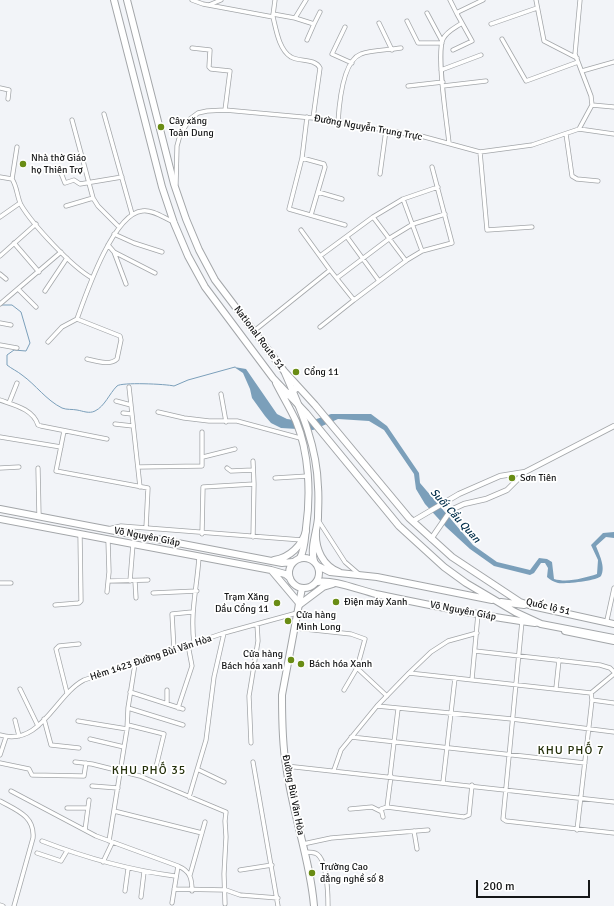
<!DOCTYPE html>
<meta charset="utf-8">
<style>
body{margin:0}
#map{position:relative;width:614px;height:906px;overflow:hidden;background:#f2f4f8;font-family:Signika,sans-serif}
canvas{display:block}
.scale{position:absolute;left:476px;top:880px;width:114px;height:18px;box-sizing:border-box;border:2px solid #161718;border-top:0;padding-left:5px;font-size:12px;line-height:14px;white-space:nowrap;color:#161718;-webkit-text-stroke:3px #fff;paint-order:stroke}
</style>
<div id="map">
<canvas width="614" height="906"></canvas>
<div class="scale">200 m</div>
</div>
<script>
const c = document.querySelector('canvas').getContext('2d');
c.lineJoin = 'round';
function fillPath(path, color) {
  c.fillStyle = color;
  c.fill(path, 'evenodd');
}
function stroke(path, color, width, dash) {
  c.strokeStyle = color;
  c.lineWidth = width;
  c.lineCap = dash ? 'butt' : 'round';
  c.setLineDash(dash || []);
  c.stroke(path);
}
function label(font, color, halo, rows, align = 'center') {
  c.font = font + ' Signika,sans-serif';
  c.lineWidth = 3.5;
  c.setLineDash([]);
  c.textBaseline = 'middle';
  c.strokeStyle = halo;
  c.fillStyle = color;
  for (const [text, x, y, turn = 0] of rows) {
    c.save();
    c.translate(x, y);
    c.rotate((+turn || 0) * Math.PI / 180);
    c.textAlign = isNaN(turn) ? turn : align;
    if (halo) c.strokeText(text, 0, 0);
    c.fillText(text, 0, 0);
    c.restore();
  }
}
const water = new Path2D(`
 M 234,367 L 246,369 L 277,414 L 287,419 L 308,422 L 331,414 L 371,414 L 387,426 L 419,473 L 420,483 L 473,545 L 497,562 L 530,570 L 539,558 L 547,559 L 552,562 L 554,579 C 568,583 584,578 597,574 L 598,560 L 591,545 L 603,533 L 614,532 L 614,538 L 606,537 L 596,546 C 599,554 606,567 601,576 C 597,581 565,584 558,583 C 554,582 550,580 547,577 L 548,568 L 545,563 L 541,563 L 534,573 L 530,575 L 494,566 L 470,549 L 446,527 L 425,504 L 416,489 L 414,474 L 384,430 L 369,421 L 338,419 L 313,430 L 281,428 L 271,423 L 265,416 L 252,398 L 250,389 L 243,373 Z`);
const stream = new Path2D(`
 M 1,305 L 12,305 L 21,312 L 30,343 L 26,351 L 14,350 L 7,355 L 7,365 C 12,369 17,371 22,375 C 36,385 46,400 62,408 C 67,410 72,409 77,410 C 83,411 89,414 95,411 C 105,406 109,394 117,386 C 121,382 166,384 174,386 L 188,380 L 235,367`);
const minor = new Path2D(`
 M 192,0 L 203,4 L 273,17 C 276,29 279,50 291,57 C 299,62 315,58 320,68 L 313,118
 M 450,0 L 457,14
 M 536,0 L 544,41 L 577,58
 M 209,5 L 221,0
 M 427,13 L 442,41
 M 273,14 L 295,18 L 314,24 L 320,12
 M 273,15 L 275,0
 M 295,18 L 306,0
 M 407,21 L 418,43 L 442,43
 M 379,23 L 392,50
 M 491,24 L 537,8
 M 345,27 L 332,54 L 352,63
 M 502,39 L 526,81 L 578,62
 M 307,40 L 314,24
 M 192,48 L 210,50 L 209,67 L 211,69 L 230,71 L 225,110
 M 453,50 L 472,41 L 462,23
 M 441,70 L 481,55
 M 582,71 L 614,62
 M 408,86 L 443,82
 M 443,86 L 486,81
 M 0,88 L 9,90 L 8,99
 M 592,105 L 614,107
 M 104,114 L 132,214
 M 307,117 L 302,158 L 289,209 L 345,225
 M 72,120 L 93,198 L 98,206 L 119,227
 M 338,122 C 339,106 342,61 361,54 C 370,50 389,50 401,48
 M 579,129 L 592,105 L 591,96 L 575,54 L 580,0
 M 566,134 L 572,176 L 577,179 L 598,181
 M 449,143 C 447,123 436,54 443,39 C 447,31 455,28 462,23 L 457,14 L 458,12 L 483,0
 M 480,152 L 487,230 L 532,227
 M 302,158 L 324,164 L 325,167 L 311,215
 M 61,173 L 65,183 L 74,180 L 80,184 L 122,177
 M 380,174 L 386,130
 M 0,177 L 12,179 C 17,186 17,197 21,205 C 33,225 72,267 92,278
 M 12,179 L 17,147
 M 176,184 L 177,146 L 180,135 L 190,119 L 198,113 L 207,111 L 225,110 L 313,118 L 421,136 L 480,152 L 532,145 L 579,129 L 614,134
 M 318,192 L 342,199
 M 403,199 L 422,251
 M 66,206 L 93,198
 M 0,217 L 20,203
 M 373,217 L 406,261
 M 301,230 L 330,270
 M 114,234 L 134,243 L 162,252
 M 347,237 L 379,281
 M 14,243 L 39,272
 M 108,245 L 114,252 L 126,284
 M 114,252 L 155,273
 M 0,256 L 36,224
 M 320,256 L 373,217 L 403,199 L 438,187
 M 0,274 L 6,279
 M 337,278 L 390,238 L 413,224 L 445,214
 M 18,289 L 36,307
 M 45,291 L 67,258
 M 0,304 L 61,252
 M 0,323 L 11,325
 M 320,327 L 354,300
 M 254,331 L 330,270 L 354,300 L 407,260 L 422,251 L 452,243 L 432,167
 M 48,342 L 62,327 L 77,319
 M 0,345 L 17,348
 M 87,359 C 96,361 110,366 117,359 L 121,340 L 120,336 L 77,319 C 86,294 113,214 142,211 C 152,209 164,218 174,222
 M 129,387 L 140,487
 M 221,394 L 226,422
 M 0,400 C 14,405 33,409 38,425 L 41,426 L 107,439
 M 116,401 L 131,405
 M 9,403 L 17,383
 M 158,412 L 184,418 L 209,421 L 237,421 L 300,438
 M 123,413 L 132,414
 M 115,424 L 133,426
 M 64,431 L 56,471 L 148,488 L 146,528
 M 0,437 L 61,447
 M 203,457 L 235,449
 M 253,461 L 254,484
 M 138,467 L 202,466 L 202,432
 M 0,468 L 19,467
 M 38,468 L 39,516
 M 227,468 L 231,471 L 253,470
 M 275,478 L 308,476
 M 318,520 L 345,562 L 360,575
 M 108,529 L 121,526 L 302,540
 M 202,534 L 203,487 L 254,484 L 253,537
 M 108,581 L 148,580
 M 130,581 L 133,544
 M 135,581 L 136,598
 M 0,583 L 11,583
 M 107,592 L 109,572 L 108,540
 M 153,593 L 197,591
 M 55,605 L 79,603 L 81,601 L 80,534
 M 607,620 L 614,588
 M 522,621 L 503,819 L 506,821 L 614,833
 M 295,628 L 351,634 L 365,639 L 357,668 L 387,696
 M 194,643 C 190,612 197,588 199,557
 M 174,650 L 172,614 L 192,612
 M 475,651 L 600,665 L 610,668 L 614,672
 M 409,673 L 591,693 L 614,674
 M 472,679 L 478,614
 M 556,688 L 559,660
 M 20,689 L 38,726
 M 344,690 L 357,668
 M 130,692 L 183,709
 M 67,693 L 56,649 L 59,646 L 79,644
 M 592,700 L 614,703
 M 167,704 L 167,690
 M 377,706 L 512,719 L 614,732
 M 128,708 L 183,725
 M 178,708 L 192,666 L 188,645
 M 44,719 L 51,745 L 79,748
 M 15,720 L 19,736
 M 78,721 L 127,729
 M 128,725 L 164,734 L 156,767
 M 0,735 C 41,747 55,695 84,680 L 224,633 L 297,613
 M 351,737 L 585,763
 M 90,739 L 124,747
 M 251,743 L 249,696 L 258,641 L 257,624
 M 0,755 L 6,737
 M 75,762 L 92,764 L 140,776 L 226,812 L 225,821 L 226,837 L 224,874 L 225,904
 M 253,762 L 278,906
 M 0,763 L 29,769 L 32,775 L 84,776 L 86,763
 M 286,766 L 614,802
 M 199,770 L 224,782
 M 334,770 L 341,750 L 377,706 L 409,673 L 431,652 L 448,641 L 477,633
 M 390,776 L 398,709
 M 391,776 L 387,807 L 464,817 L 469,815 L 472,785
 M 443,782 L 455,678
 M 92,786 L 118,788
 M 11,791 L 96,836 L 178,866 L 172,903
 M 189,797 L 206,740 L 214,677 L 224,633
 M 0,801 C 16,810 35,816 33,838 L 14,906
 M 67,808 L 88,808
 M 350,809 L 372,807 L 380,811
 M 114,811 L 202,833
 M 383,817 L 381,809 L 387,807
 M 85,830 L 89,800
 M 577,830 L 592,700 L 591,693
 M 414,831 L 417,849
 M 42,841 C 86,858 129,870 175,876
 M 109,841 L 127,729 L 128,708 L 135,664
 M 303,844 L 331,838 L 428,830
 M 305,852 C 309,852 314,852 317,854 C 327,861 328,894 328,906
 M 37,853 L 61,861 L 67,851
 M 103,862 L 112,843
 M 178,866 C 190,871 192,878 192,891
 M 240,870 L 272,865
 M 190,875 L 205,822
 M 174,889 L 226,890 L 240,895 L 278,898
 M 125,891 L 128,869
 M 141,897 L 144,872
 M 0,905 L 3,906`);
const tertiary = new Path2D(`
 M 413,521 L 459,494 L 500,476 L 525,472
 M 431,539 L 451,510 L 464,504 L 486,499 L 507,490 L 525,472 L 614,426`);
const primary = new Path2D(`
 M 285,373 C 301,410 317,446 318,487 C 319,497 318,508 318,518 C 317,531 310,548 314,561
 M 276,383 C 282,395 290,408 296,421 C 309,453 311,493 306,528 C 305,537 305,549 300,558
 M 302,588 L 282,695 C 282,718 282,743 286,765 C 292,813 310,858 314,906
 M 565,631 L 614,641`);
const trunk = new Path2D(`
 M 114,0 L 162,187 L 174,223 L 188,256 L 205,287 L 273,378 L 306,413 L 399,526 L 444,567 L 466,583 L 515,612 L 541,624 L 614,638
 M 127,0 L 174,184 L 186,219 L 199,250 L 215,280 L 284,371 L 315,405 L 409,518 L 452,557 L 520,602 L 532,606 L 614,624
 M 284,397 L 298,387
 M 0,509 L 282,563 L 293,562
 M 0,519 L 271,570 L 285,574 L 290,578
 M 316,532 C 315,549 323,566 339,572
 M289 573a15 15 0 1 1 30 0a15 15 0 1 1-30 0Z
 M 274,560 C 290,558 302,545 306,531
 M 318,566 L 330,572 L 377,577 L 492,600
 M 272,571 L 299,603
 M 317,582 C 333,579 359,590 376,594 C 428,605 481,616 535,623
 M 501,602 L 524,605
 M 299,605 L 323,587 L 333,584`);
const markers = [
 [161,127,4,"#698c14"],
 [23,164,4,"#698c14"],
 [296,372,4,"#698c14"],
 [512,478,4,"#698c14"],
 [336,602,4,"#698c14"],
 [277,603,4,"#698c14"],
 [288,621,4,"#698c14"],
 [291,660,4,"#698c14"],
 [301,664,4,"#698c14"],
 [312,873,4,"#698c14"]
];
const poiNames = [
 ["Cây xăng",169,121],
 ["Toàn Dung",169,133],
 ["Nhà thờ Giáo",31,158],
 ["họ Thiên Trợ",31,170],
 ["Cổng 11",304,372],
 ["Sơn Tiên",520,478],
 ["Trạm Xăng",269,597,"right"],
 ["Dầu Cổng 11",269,609,"right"],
 ["Điện máy Xanh",344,602],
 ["Cửa hàng",296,615],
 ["Minh Long",296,627],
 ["Cửa hàng",283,654,"right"],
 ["Bách hóa xanh",283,666,"right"],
 ["Bách hóa Xanh",309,664],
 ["Trường Cao",320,867],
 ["đẳng nghề số 8",320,879]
];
const streetNames = [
 ["Đường Nguyễn Trung Trực",368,128,10],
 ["National Route 51",259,338,53],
 ["Võ Nguyên Giáp",147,537,11],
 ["Quốc lộ 51",548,607,13],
 ["Võ Nguyên Giáp",463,611,11],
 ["Hẻm 1423 Đường Bùi Văn Hòa",151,658,-18],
 ["Đường Bùi Văn Hòa",293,795,79]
];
const waterNames = [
 ["Suối Cầu Quan",455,516,48]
];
const quarterNames = [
 ["KHU PHỐ 7",571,751],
 ["KHU PHỐ 35",149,771]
];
fillPath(water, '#7b9fba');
stroke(stream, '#7b9fba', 1);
stroke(minor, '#a3a6a9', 5);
stroke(tertiary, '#a3a6a9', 6);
stroke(primary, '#a3a6a9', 8);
stroke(trunk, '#a3a6a9', 8);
stroke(minor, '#fff', 3.5);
stroke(tertiary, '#fff', 4.5);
stroke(primary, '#fff', 6);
stroke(trunk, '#fff', 6);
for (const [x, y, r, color] of markers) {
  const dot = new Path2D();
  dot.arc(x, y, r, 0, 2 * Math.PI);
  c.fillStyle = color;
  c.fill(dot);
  stroke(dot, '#fff', 1.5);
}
label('10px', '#161718', '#fff', poiNames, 'left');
label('10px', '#161718', '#fff', streetNames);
label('italic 11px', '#002d49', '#fff', waterNames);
c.letterSpacing = '1px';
label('12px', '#24300b', '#fff', quarterNames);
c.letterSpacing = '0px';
</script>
